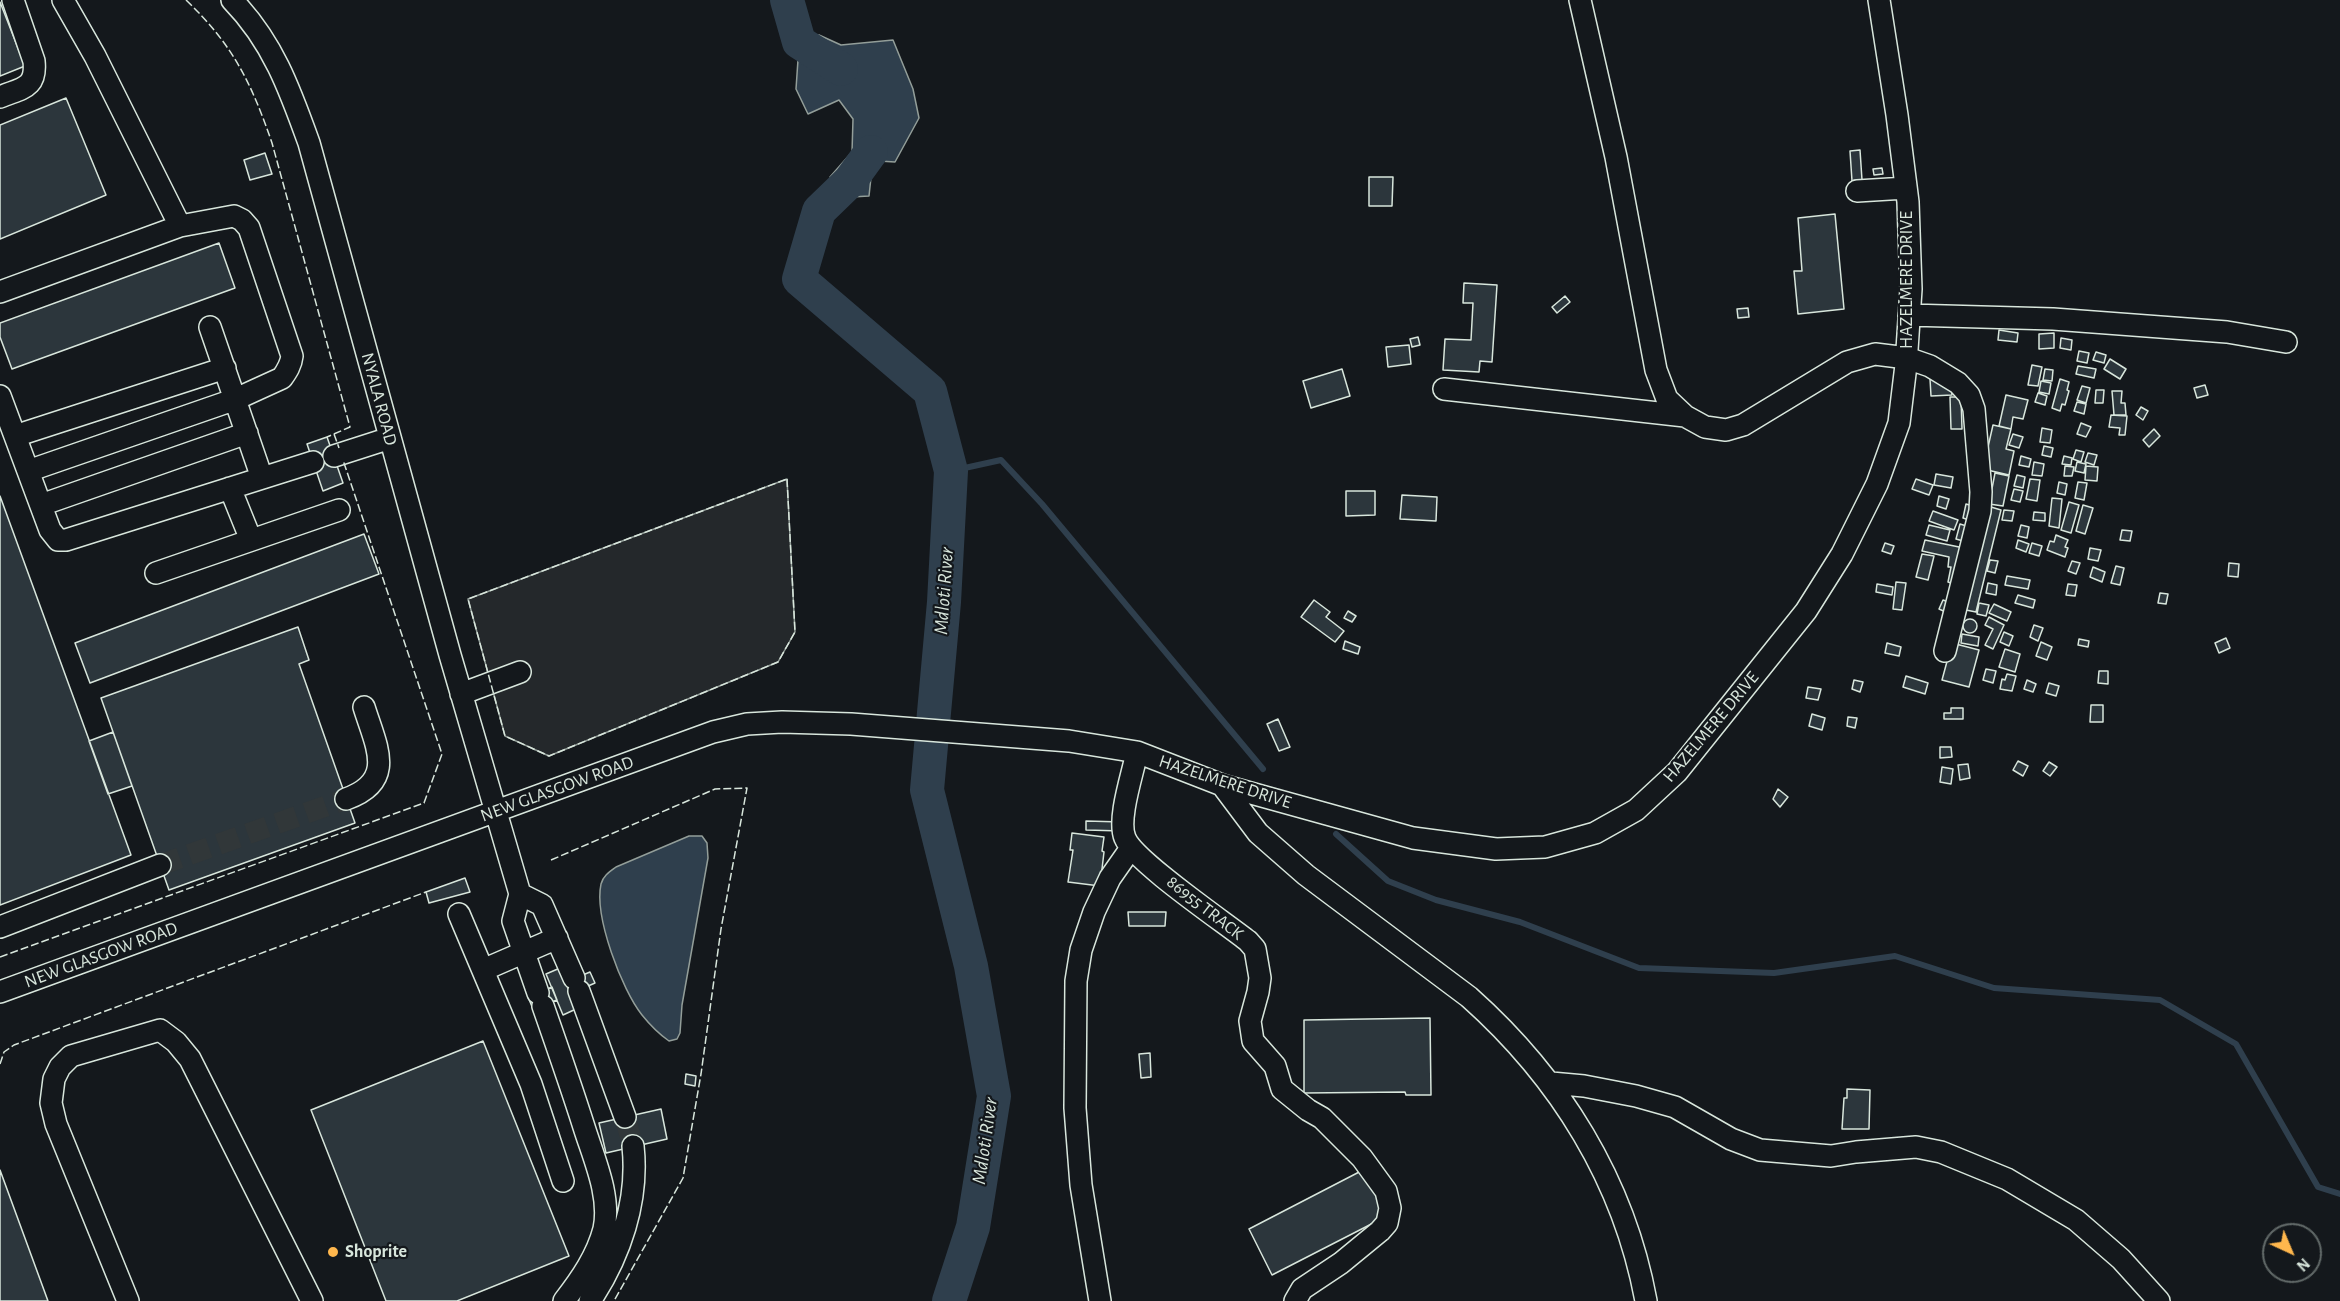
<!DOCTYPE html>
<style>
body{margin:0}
#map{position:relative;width:2340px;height:1301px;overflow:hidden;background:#14181c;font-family:"Alegreya Sans",sans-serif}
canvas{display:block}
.north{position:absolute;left:2262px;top:1223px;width:60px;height:60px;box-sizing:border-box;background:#14181c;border:2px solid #626a69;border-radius:50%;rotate:136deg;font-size:16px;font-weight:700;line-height:24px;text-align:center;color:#d8e6dc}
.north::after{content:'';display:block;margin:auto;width:21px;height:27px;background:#ffb74d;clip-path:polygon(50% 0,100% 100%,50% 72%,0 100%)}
</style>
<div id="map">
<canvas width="2340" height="1301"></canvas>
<div class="north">N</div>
</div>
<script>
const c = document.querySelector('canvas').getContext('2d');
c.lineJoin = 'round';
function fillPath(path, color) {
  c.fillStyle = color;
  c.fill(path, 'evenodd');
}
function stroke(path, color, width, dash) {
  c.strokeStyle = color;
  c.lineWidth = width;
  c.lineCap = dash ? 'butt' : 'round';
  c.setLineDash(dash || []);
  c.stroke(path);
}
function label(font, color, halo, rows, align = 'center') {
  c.font = font + ' "Alegreya Sans",sans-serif';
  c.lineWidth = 4.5;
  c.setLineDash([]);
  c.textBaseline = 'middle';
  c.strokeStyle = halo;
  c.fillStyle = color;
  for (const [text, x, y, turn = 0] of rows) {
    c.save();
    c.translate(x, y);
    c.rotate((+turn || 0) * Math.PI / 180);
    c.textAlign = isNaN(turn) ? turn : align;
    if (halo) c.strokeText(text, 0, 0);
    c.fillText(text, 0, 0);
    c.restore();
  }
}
const parking = new Path2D(`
 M 787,479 L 795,632 L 778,662 L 549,756 L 505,736 L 468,599 Z`);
const water = new Path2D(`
 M 819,35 L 841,45 L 893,40 L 913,89 L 919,118 L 895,162 L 879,161 L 872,168 L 869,196 L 851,197 L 830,177 L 852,152 L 853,119 L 839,100 L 808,114 L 796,89 L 799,45 Z
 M 689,836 L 702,836 L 707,843 L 708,858 L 682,1005 L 680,1033 L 677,1039 L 669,1041 C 659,1034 650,1025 642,1015 C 622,990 594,917 601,884 C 603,876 609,872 616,867 Z`);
const stream = new Path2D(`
 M 951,471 L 1001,460 L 1042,504 L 1263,769
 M 1336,834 L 1388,881 L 1436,900 L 1520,922 L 1639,968 L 1774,973 L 1895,956 L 1994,988 L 2160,1000 L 2236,1044 L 2318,1187 L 2340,1194`);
const river = new Path2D(`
 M 787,0 L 799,42 L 841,69
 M 871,152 L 850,181 L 819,211 L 799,279 L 930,391 L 951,471 L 944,602 L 927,790 L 971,966 L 994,1096 L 973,1227 L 949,1301`);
const building = new Path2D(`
 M 0,2 L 25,66 L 0,76 Z
 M 66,98 L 106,195 L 0,239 L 0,125 Z
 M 1860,150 L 1862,180 L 1852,181 L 1850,151 Z
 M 265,153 L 272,174 L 250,180 L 244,160 Z
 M 1882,168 L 1883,174 L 1874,175 L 1873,169 Z
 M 1369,177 L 1393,177 L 1392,206 L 1369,206 Z
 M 1835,214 L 1844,309 L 1798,314 L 1794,271 L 1802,271 L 1798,218 Z
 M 219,243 L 235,288 L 12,369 L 0,337 L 0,323 Z
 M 1464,283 L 1497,285 L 1492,362 L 1480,361 L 1479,372 L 1443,370 L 1445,339 L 1471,340 L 1473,303 L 1463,303 Z
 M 1565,296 L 1570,302 L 1557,313 L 1552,307 Z
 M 1748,308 L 1749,317 L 1738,318 L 1737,309 Z
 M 1999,330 L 2018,333 L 2017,342 L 1998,340 Z
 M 2054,333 L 2054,348 L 2039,349 L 2039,334 Z
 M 1418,337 L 1420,345 L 1412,347 L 1410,339 Z
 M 2061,338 L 2072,340 L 2071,350 L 2060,348 Z
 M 1409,345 L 1411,364 L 1388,367 L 1386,347 Z
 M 2079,351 L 2089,353 L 2087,363 L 2077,361 Z
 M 2096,352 L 2106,355 L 2104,363 L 2093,360 Z
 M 2110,359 L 2126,369 L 2120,379 L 2104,369 Z
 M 2032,365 L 2042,367 L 2038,386 L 2028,385 Z
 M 2078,366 L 2096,369 L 2094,378 L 2076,374 Z
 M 1342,369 L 1350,396 L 1311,408 L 1303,381 Z
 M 2045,369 L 2053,370 L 2052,381 L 2043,380 Z
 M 1930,379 L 1941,379 L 1951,383 L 1952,395 L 1931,396 Z
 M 2060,379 L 2069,382 L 2067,390 L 2069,391 L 2065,405 L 2062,404 L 2060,411 L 2052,408 Z
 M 2041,381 L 2051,383 L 2049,394 L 2039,392 Z
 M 2205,385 L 2208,395 L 2197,398 L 2194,388 Z
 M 2082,386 L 2090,388 L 2086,403 L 2077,400 Z
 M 2096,390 L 2104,390 L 2103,403 L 2095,403 Z
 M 2112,391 L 2122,391 L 2121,403 L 2125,403 L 2126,415 L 2114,415 Z
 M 2038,393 L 2047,396 L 2045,405 L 2035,402 Z
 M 2006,395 L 2028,400 L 2023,419 L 2013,417 L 2011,429 L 1999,426 Z
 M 1950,397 L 1961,397 L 1962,429 L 1951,429 Z
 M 2077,402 L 2086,404 L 2084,414 L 2074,411 Z
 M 2141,407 L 2148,411 L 2143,420 L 2136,415 Z
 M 2111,415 L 2127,416 L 2125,435 L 2119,435 L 2120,428 L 2109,427 Z
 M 2081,423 L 2091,427 L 2086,437 L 2077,434 Z
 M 1993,425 L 2011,429 L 2006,449 L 2014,451 L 2009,475 L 1983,469 Z
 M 2042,428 L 2052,430 L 2050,443 L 2040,442 Z
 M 2154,429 L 2160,436 L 2149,447 L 2143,440 Z
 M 2013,434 L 2023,437 L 2019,448 L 2009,445 Z
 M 327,437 L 343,483 L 323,491 L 307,444 Z
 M 2044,446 L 2053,448 L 2051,457 L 2042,455 Z
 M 2076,450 L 2084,452 L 2081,462 L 2073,459 Z
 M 2088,453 L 2097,455 L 2094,465 L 2085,462 Z
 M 2021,456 L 2031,459 L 2029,467 L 2019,465 Z
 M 2064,456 L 2072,458 L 2071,465 L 2062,464 Z
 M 2034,462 L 2044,464 L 2042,476 L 2032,475 Z
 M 2077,462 L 2086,464 L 2084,473 L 2075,471 Z
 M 2065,466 L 2074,467 L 2072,476 L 2064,476 Z
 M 2086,466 L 2098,467 L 2097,481 L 2085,480 Z
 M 1995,473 L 2009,476 L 2003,506 L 1989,504 Z
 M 1936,474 L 1953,477 L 1951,488 L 1934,485 Z
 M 2017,475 L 2025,477 L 2023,488 L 2014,486 Z
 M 1916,479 L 1933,485 L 1929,495 L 1912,489 Z
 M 2030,479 L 2040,480 L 2037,501 L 2026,499 Z
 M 2059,482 L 2067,484 L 2065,495 L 2057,493 Z
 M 2078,482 L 2087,483 L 2084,500 L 2075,498 Z
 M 2014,489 L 2023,491 L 2020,502 L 2011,500 Z
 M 1346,491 L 1375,491 L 1375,515 L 1346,516 Z
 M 1402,495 L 1437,497 L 1436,521 L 1400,519 Z
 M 0,496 L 131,855 L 0,905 Z
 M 1939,496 L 1949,499 L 1946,509 L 1937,506 Z
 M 2052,498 L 2062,499 L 2059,528 L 2049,526 Z
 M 2069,502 L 2079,505 L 2071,533 L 2061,530 Z
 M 1966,504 L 1973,506 L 1969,520 L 1963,518 Z
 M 2083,505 L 2093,508 L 2085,534 L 2076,531 Z
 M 1991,507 L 2001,510 L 1976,612 L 1966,610 Z
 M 2004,510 L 2014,511 L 2012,521 L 2002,520 Z
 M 1933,511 L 1958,520 L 1954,530 L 1929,521 Z
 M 2034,512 L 2045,513 L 2045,521 L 2033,520 Z
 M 1960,524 L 1973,528 L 1970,543 L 1956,539 Z
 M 1929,525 L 1950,530 L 1947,541 L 1926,535 Z
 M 2021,525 L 2029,527 L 2027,538 L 2018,536 Z
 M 2122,530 L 2132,531 L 2130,541 L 2120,540 Z
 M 364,534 L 379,574 L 90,683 L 75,643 Z
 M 2056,535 L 2068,540 L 2065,547 L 2068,548 L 2065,557 L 2047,550 L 2050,541 L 2054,542 Z
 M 1925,540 L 1964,548 L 1954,584 L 1948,582 L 1951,567 L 1948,567 L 1949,557 L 1922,551 Z
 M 2018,540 L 2029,544 L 2026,552 L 2016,548 Z
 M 1885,543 L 1894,546 L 1891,554 L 1882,551 Z
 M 2032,543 L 2042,546 L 2039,556 L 2029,553 Z
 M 2090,548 L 2101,550 L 2098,561 L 2088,559 Z
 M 1922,554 L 1934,556 L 1928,580 L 1916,577 Z
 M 1990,560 L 1998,561 L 1995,573 L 1987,571 Z
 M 2072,561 L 2080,563 L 2076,574 L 2068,571 Z
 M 2229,563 L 2239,564 L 2238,577 L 2228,576 Z
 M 2116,566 L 2124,568 L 2120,585 L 2111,583 Z
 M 2093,567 L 2105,572 L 2102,582 L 2090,577 Z
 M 2007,576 L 2030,580 L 2028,589 L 2005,585 Z
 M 1896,582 L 1906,583 L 1902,610 L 1893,609 Z
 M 1988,583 L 1997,585 L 1996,595 L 1986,593 Z
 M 1877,584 L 1893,587 L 1892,595 L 1876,592 Z
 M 2068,584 L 2077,585 L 2075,596 L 2066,595 Z
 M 2160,593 L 2168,594 L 2166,604 L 2158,603 Z
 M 2018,595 L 2035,600 L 2033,608 L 2015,603 Z
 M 1314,600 L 1330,612 L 1326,617 L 1344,631 L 1335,642 L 1301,617 Z
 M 1943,600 L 1951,603 L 1948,613 L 1939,609 Z
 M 1979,603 L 1989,605 L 1986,616 L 1977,614 Z
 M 1994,604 L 2011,612 L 2007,621 L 1989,613 Z
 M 1348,611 L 1356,616 L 1352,622 L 1344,618 Z
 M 1989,617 L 2004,625 L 1993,649 L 1985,645 L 1993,629 L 1985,625 Z
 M1963 626a7 7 0 1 1 14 0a7 7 0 1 1-14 0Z
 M 2034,625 L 2043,628 L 2038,641 L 2030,637 Z
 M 298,627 L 309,660 L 299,664 L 355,823 L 169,890 L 101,698 Z
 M 2004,632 L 2013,636 L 2009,646 L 2000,642 Z
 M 1962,634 L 1979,637 L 1978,646 L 1961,643 Z
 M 2226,638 L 2230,648 L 2219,653 L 2215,643 Z
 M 2079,639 L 2089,641 L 2088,647 L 2078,645 Z
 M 1345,641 L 1360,647 L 1358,654 L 1343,649 Z
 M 2041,642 L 2052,647 L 2047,660 L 2036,656 Z
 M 1887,643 L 1901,647 L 1899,656 L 1885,653 Z
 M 1952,643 L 1979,650 L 1969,687 L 1942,680 Z
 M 2005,649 L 2020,654 L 2015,672 L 1999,667 Z
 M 1986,669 L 1996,671 L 1993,683 L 1983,680 Z
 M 2099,671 L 2108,671 L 2108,684 L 2098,683 Z
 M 2007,674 L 2016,676 L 2012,691 L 2000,689 L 2002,679 L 2005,680 Z
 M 1906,676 L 1928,683 L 1925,694 L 1903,687 Z
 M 1854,680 L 1863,682 L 1860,692 L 1852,689 Z
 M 2027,680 L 2036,684 L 2033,692 L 2024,689 Z
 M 2049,683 L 2059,686 L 2056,696 L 2046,693 Z
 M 1808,687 L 1821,689 L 1818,700 L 1806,698 Z
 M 2091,705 L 2103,705 L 2103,722 L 2090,722 Z
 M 1951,708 L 1963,708 L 1963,719 L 1944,719 L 1944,713 L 1951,713 Z
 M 1812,714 L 1825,718 L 1822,730 L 1809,726 Z
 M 1848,717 L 1857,718 L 1855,728 L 1847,726 Z
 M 1278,719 L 1290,747 L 1279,751 L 1267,724 Z
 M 113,732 L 132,786 L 108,794 L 89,741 Z
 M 1940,747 L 1951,747 L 1952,757 L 1940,758 Z
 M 2018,761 L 2028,766 L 2023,776 L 2013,770 Z
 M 2049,762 L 2057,767 L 2050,776 L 2043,771 Z
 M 1968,764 L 1970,778 L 1960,780 L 1958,765 Z
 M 1942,767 L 1953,769 L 1951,784 L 1940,782 Z
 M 1778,789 L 1788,797 L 1780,807 L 1773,799 Z
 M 1086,821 L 1122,822 L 1122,831 L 1086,830 Z
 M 1072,833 L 1104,837 L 1102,851 L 1104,852 L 1100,886 L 1068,882 L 1073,850 L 1070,850 Z
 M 465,878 L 470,892 L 429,903 L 426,892 Z
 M 1128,912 L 1166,912 L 1165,926 L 1129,926 Z
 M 560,968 L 576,1009 L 563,1015 L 546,974 Z
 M 590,972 L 595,983 L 570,994 L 566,982 Z
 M 552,987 L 557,1000 L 533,1009 L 528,997 Z
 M 1430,1018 L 1431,1095 L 1406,1095 L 1405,1092 L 1304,1093 L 1304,1020 Z
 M 483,1041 L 569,1256 L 457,1301 L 386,1301 L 311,1110 Z
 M 1150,1053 L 1151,1077 L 1141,1078 L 1139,1054 Z
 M 686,1074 L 696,1076 L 695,1086 L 685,1084 Z
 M 1847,1089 L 1870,1090 L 1869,1129 L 1842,1129 L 1844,1098 L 1847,1098 Z
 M 661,1109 L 667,1139 L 606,1153 L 599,1123 Z
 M 0,1170 L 48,1301 L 0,1301 Z
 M 1363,1170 L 1387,1216 L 1272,1275 L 1249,1229 Z`);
const minorTunnel = new Path2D(`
 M 160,865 L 346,799
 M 625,1117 L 633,1146`);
const minor = new Path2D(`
 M 232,0 C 273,42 290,90 309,143 L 450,655 L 520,894 L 542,905 L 574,978
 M 1580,0 L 1616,157 L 1656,370 L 1667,399 L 1685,416 L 1705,427 L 1726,430 L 1743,425 L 1847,362 L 1875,354 L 1907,358 L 1930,366 L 1958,383 L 1969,395 L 1974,409 L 1981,492 L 1980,511 L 1945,651
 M 0,97 C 21,88 37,89 34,61 L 13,0
 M 1857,191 L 1906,188
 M 0,292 L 180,226 L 95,56 L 63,0
 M 1909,315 L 2053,319 L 2227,332 L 2286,342
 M 210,327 L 262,478
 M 1444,389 L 1685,416
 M 0,396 L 50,530 L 58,540 L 66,540 L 313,462
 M 15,436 L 225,368
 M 334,456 L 390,438
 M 28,471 L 236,399 L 282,378 C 287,371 291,365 292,356 L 249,228 L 242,220 L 234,216 L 180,226
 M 230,488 L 251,540
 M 41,505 L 247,433
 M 156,573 L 339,510
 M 461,694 L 520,672
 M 1137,752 C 1133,773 1117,819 1125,838 C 1134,861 1224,922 1248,941 L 1255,949 L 1260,978 L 1258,992 L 1250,1021 L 1253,1041 L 1275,1066 L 1282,1089 L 1308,1110 L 1322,1118 L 1362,1158 L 1386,1191 L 1390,1208 L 1387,1223 L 1380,1231 L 1341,1263 L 1302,1289 L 1295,1301
 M 1222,785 L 1258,833 L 1306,875 L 1469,997 C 1560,1078 1624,1181 1646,1301
 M 346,799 C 397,781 376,746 364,707
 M 520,894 L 513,921 L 538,993
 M 459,914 L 531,1084 L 563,1181
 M 0,927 L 160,865
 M 483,970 L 557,938
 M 579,991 L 625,1117
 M 0,992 L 713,732 L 747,724 L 782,722 L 851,724 L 1069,741 L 1137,752 L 1222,785 L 1413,838 L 1496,849 L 1545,847 L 1595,833 L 1636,810 L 1677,772 L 1806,611 L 1842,554 L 1877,484 L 1899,423 L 1906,365 L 1911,289 L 1908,202 L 1897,115 L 1879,0
 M 543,1006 C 557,1046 571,1086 584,1127 C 594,1159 611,1196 604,1229 C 597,1256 581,1279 564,1301
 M 1551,1083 L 1584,1086 L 1636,1096 L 1675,1107 L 1731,1139 L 1760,1150 L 1831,1156 L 1856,1152 L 1916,1147 L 1941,1152 L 2007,1179 L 2076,1220 L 2121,1259 L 2159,1301
 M 128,1301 L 56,1124 L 51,1103 L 54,1079 L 60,1067 L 71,1056 L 160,1030 L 176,1042 L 190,1059 L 312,1301
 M 590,1301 C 620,1256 639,1201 633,1146
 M 1100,1301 L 1081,1185 L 1075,1108 L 1076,981 L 1081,950 L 1094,912 L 1110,878 L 1131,848`);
const fence = new Path2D(`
 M 186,0 C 233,45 251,82 272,143 L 350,427 L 327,437
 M 334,434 L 339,448
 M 787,479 L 795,632 L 778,662 L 549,756 L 505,736 L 468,599 Z
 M 551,860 L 715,789 L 747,788 L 721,929 L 701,1074 L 683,1178 L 614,1301
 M 0,957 L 424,803 L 442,754 L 343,460
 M 0,1064 L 4,1052 L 14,1045 L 426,892`);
const markers = [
 [333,1252,6,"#ffb74d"]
];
const streetNames = [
 ["HAZELMERE DRIVE",1907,280,-90],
 ["NYALA ROAD",379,399,75],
 ["HAZELMERE DRIVE",1711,727,-50],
 ["HAZELMERE DRIVE",1225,782,18],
 ["NEW GLASGOW ROAD",557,789,-20],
 ["86955 TRACK",1205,908,38],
 ["NEW GLASGOW ROAD",101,955,-20]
];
const poiNames = [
 ["Shoprite",345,1252]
];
const waterNames = [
 ["Mdloti River",944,591,-86],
 ["Mdloti River",985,1141,-82]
];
fillPath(parking, '#24282b');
stroke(parking, '#939e99', 1.5);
fillPath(water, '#2f3f4d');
stroke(water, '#939e99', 1.5);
stroke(stream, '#2f3f4d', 6);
stroke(river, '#2f3f4d', 34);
fillPath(building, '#2c363c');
stroke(building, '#d8e6dc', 1.5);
stroke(minorTunnel, '#313739', 21, [21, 10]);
stroke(minor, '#d8e6dc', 24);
stroke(minor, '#14181c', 21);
stroke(fence, '#d8e6dc', 1.5, [8, 3]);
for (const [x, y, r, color] of markers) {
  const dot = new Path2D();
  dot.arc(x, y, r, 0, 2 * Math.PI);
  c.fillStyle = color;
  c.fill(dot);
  stroke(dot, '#14181c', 2);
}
label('18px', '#d8e6dc', '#14181c', streetNames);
label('bold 18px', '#d8e6dc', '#14181c', poiNames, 'left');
label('italic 20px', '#d8e6dc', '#14181c', waterNames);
</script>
